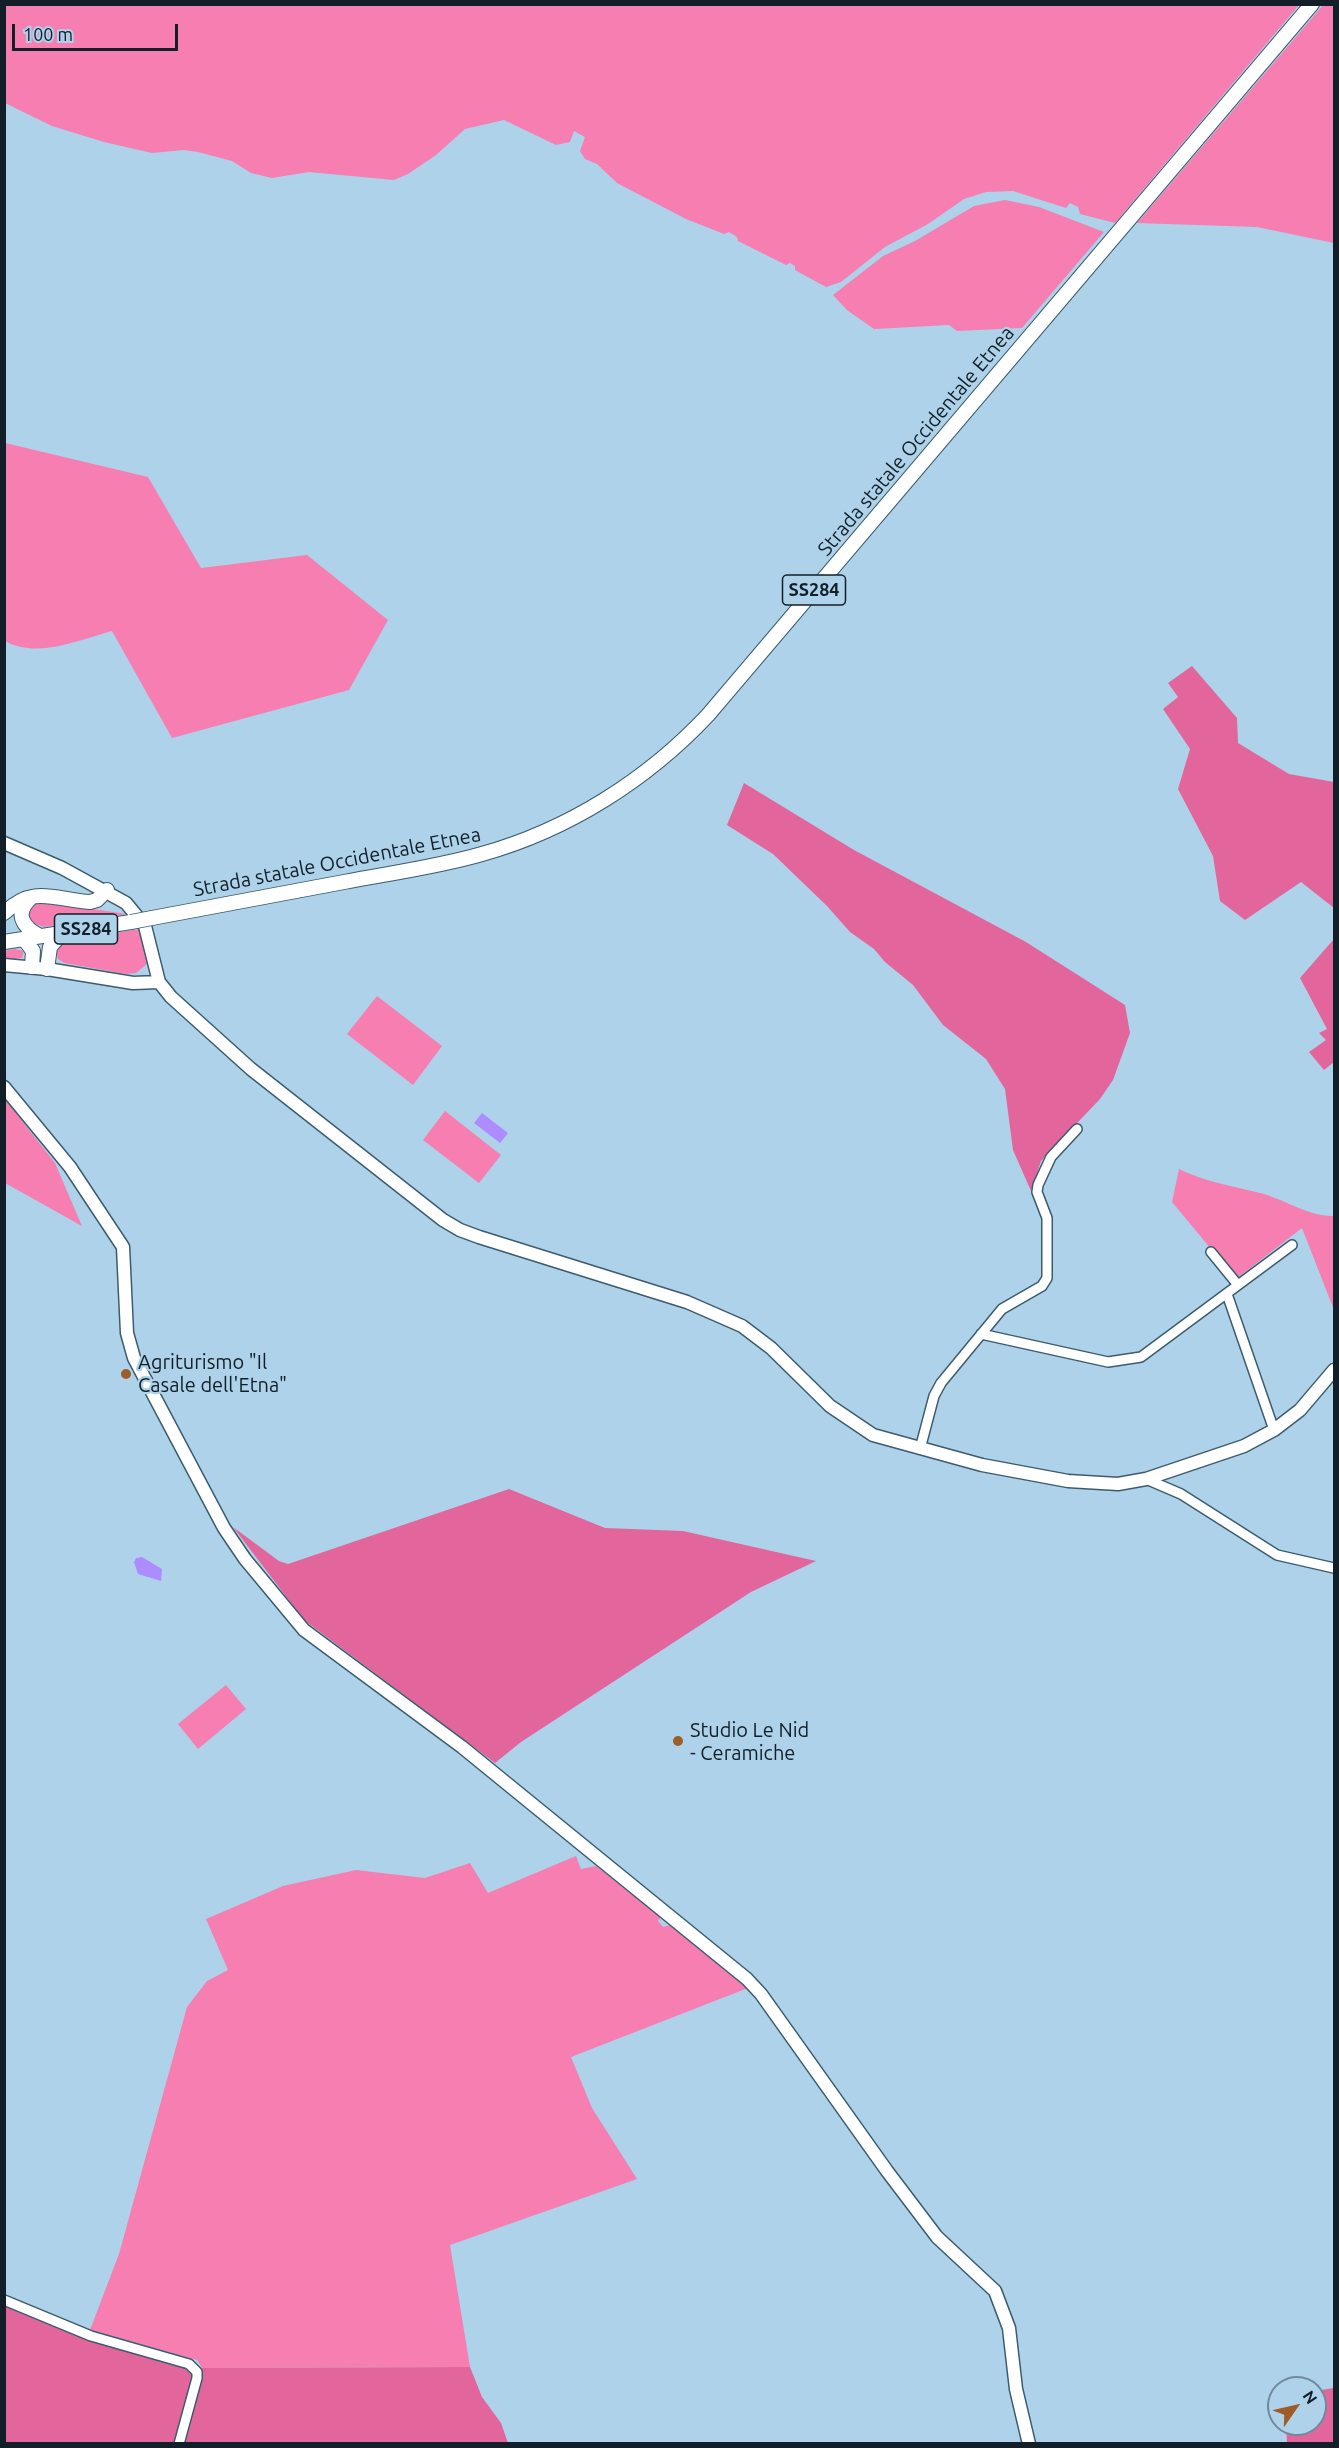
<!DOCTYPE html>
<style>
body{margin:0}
#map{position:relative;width:1339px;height:2448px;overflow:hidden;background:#aed2e9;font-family:Ubuntu,sans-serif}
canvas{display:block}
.frame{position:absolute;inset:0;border:6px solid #121f28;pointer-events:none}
.north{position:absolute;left:1267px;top:2376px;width:60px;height:60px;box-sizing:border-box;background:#aed2e9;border:2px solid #708a9c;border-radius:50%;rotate:56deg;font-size:16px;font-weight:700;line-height:24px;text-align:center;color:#121f28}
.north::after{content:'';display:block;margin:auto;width:21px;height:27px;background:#9e5c29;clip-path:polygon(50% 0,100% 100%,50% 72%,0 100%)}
.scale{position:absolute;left:12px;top:24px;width:166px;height:27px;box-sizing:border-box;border:3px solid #121f28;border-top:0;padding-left:8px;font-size:18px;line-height:21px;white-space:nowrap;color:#121f28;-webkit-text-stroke:4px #aed2e9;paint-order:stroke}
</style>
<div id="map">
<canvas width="1339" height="2448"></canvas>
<div class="frame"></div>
<div class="north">N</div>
<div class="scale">100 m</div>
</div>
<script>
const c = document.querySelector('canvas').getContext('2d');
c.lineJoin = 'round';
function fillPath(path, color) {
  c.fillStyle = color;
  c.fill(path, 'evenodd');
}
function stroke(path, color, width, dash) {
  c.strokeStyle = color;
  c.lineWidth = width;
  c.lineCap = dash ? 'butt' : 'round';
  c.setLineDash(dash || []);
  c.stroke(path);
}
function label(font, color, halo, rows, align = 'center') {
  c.font = font + ' Ubuntu,sans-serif';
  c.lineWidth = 4.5;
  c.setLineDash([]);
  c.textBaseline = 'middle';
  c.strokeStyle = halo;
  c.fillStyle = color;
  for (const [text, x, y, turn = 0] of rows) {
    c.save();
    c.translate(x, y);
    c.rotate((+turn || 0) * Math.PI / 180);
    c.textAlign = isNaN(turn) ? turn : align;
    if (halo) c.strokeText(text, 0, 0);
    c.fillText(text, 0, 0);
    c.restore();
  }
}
const green = new Path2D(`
 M 1324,4 L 1334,5 L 1334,243 L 1257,227 L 1137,223 Z
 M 4,5 L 5,4 L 1299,5 L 1115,223 L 1080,214 L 1078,207 L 1070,203 L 1066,208 L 1013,191 L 986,192 L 964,199 L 928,224 L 885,247 L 841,282 L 826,287 L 795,270 L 795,266 L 790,263 L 786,265 L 738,241 L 737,237 L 729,232 L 724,234 L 686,219 L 617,183 L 597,164 L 585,159 L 580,151 L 585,137 L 574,131 L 570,142 L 556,145 L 504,120 L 465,129 L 436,155 L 408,174 L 394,180 L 309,172 L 272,178 L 251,173 L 232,161 L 198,152 L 184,150 L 152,153 L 104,142 L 52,126 L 5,103 Z
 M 1005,200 L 1039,207 L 1104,232 L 1022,328 L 957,331 L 949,325 L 874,329 L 847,310 L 833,295 L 883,256 L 915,241 L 974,206 Z
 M 5,443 L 148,477 L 201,568 L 307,555 L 388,620 L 349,690 L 172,738 L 112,631 C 79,640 37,659 5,641 Z
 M 38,901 L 127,914 L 44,927 L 29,922 L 27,907 Z
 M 140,929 L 148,958 L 147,964 L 136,973 L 126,974 L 64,963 L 58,959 L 56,953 L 62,943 L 66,941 Z
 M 15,949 L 24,951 L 22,958 L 5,960 L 4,951 Z
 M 377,996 L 442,1046 L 413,1085 L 347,1034 Z
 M 4,1098 L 55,1163 L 82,1226 L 5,1183 Z
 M 445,1111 L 501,1155 L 479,1183 L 423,1140 Z
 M 1179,1169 C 1208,1183 1234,1186 1264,1194 C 1287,1201 1310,1217 1334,1216 L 1334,1310 L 1302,1228 L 1236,1279 L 1172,1202 Z
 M 226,1685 L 246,1709 L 198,1749 L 178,1724 Z
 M 576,1856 L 581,1869 L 596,1866 L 661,1917 L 658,1921 L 663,1927 L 671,1925 L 748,1988 L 571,2057 L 592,2108 L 637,2179 L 450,2245 L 470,2367 L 202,2368 L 197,2360 L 90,2330 L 119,2254 L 187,2007 L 207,1981 L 228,1970 L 206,1919 L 283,1886 L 356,1870 L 425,1878 L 470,1863 L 488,1893 Z`);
const forest = new Path2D(`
 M 1192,666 L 1237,718 L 1238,743 L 1289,774 L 1334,782 L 1334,908 L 1301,882 L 1245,920 L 1220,901 L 1213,856 L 1178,789 L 1190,749 L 1163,709 L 1178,697 L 1168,683 Z
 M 744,783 L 854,850 L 1026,942 L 1125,1005 L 1130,1033 L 1113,1080 L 1100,1099 L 1041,1161 L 1031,1191 L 1013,1150 L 1005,1089 L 986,1059 L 943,1025 L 913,985 L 885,962 L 874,949 L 850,932 L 827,906 L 773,854 L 727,825 Z
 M 1334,939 L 1334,1062 L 1324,1070 L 1309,1052 L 1326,1040 L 1319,1033 L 1327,1029 L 1300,978 Z
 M 509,1489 L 605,1528 L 683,1531 L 816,1561 L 751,1592 L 521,1742 L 495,1763 L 304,1620 L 233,1527 L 279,1561 L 288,1564 Z
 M 4,2304 L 189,2369 L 193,2377 L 176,2443 L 5,2443 Z
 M 470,2367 L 482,2397 L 501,2423 L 508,2443 L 183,2444 L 202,2368 Z
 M 1334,2388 L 1334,2443 L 1287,2443 L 1286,2424 L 1315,2424 L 1315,2391 Z`);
const water = new Path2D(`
 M 482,1113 L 508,1133 L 500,1143 L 474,1123 Z
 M 142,1557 L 162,1569 L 161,1581 L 138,1574 L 134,1562 L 136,1558 Z`);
const street = new Path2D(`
 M 1211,1252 L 1238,1285
 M 1227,1294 L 1274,1430
 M 981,1334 L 1108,1362 L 1141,1357 L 1292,1245
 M 920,1449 L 934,1396 L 941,1383 L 1002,1309 L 1042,1286 L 1047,1278 L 1047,1218 L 1037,1192 L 1038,1185 L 1051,1157 L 1077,1129
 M 1146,1479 L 1181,1494 L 1277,1555 L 1334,1568
 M 4,2300 L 91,2336 L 189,2364 L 197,2372 L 197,2378 L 179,2444`);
const secondary = new Path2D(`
 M 4,843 L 62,868 L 126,903 L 145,926 L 159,982 L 171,997 L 251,1069 L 443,1220 L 460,1230 L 479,1237 L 687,1302 L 742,1326 L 771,1348 L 830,1406 L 873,1435 L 982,1465 L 1068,1481 L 1118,1484 L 1146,1479 L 1244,1446 L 1274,1430 L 1300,1410 L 1334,1370
 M 4,965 L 47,969 L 133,983 L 159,982
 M 4,1087 L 70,1167 L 123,1247 L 127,1333 L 134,1358 L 224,1528 L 245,1559 L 304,1630 L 462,1747 L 747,1979 L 761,1994 L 887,2171 L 937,2237 L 995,2291 L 1009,2328 L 1016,2389 L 1029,2444`);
const primary = new Path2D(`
 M 31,898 C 14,913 22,927 40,936
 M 4,913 C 34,884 55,900 90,902 L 97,900 L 107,890
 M 152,918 C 216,906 280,894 344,882 C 391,873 437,867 482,854 C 568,830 647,780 708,715 L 1312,4
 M 24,939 L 33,951 L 32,967
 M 4,942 L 131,922
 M 47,969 L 50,947 L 63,932`);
const primaryBridge = new Path2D(`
 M 131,922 L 152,918`);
const markers = [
 [126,1374,6,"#9e5c29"],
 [678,1741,6,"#9e5c29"]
];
const shields = [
 [814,590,63],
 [86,929,63]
];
const shieldNames = [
 ["SS284",814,590],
 ["SS284",86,929]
];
const streetNames = [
 ["Strada statale Occidentale Etnea",916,441,-50],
 ["Strada statale Occidentale Etnea",337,862,-11]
];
const poiNames = [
 ["Agriturismo \"Il",138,1362],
 ["Casale dell'Etna\"",138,1385],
 ["Studio Le Nid",690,1730],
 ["- Ceramiche",690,1753]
];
fillPath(green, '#f67eb1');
fillPath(forest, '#e2669c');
fillPath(water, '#ad8cff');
stroke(street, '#3b5c6f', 12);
stroke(secondary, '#3b5c6f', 15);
stroke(primary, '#3b5c6f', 16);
stroke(street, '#fff', 9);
stroke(secondary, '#fff', 12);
stroke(primary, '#fff', 14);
stroke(primaryBridge, '#3b5c6f', 16, []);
stroke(primaryBridge, '#fff', 14);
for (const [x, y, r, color] of markers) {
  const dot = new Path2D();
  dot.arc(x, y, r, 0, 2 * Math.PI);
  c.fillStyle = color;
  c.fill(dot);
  stroke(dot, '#aed2e9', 2);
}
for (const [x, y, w] of shields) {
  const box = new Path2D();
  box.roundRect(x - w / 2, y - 15, w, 30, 4.5);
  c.fillStyle = '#aed2e9';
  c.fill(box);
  stroke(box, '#121f28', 1.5);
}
label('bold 18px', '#121f28', null, shieldNames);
label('20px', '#121f28', '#aed2e9', streetNames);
label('20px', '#121f28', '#aed2e9', poiNames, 'left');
</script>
